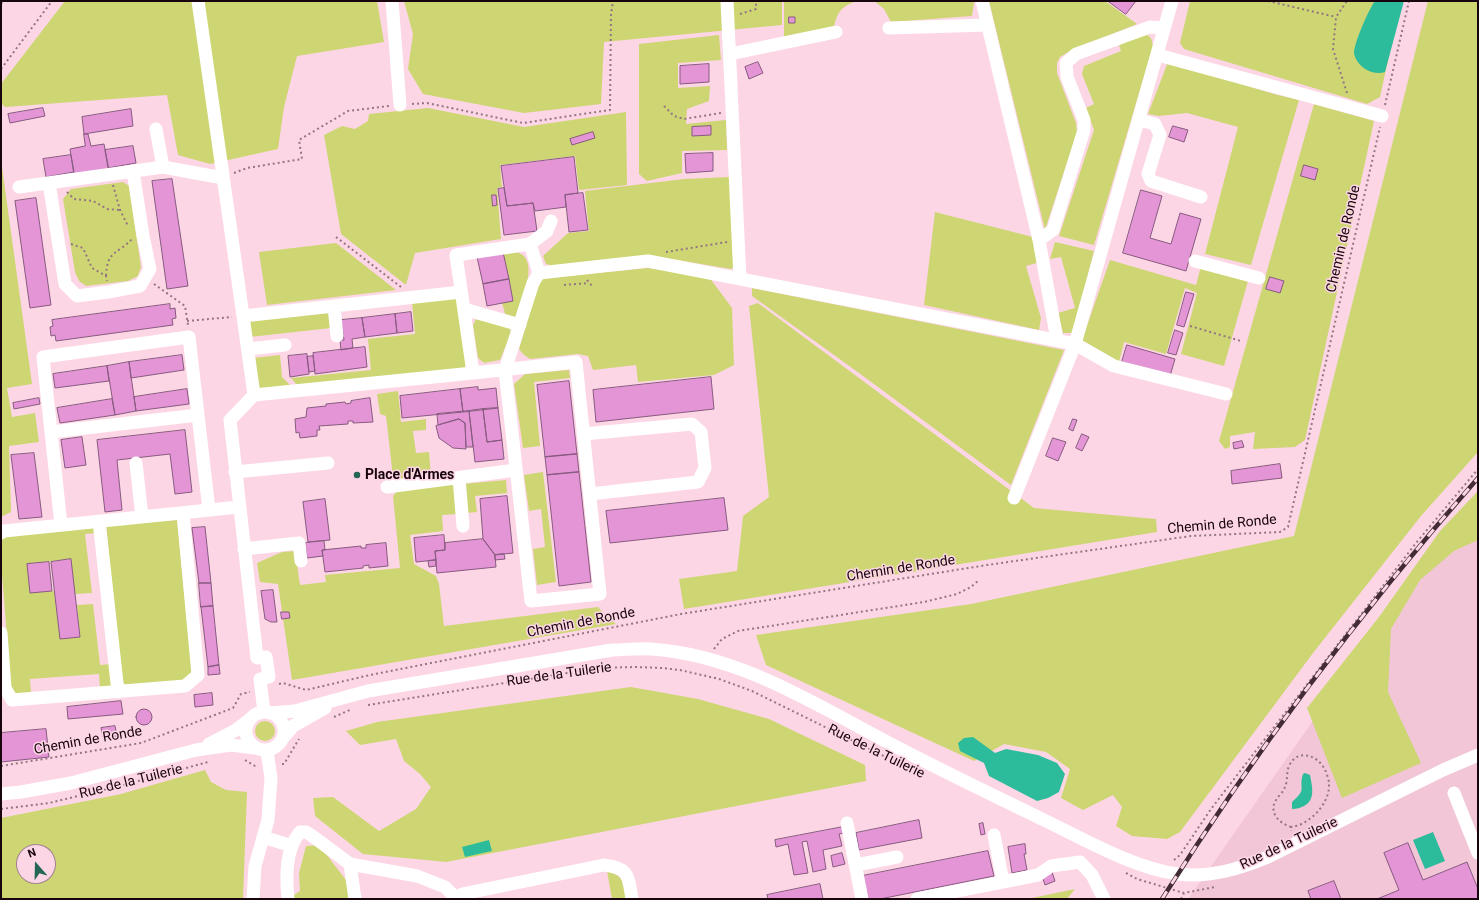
<!DOCTYPE html>
<style>
body{margin:0}
#map{position:relative;width:1479px;height:900px;overflow:hidden;background:#fdd6e5;font-family:Roboto,sans-serif}
canvas{display:block}
.frame{position:absolute;inset:0;border:2px solid #18040d;pointer-events:none}
.north{position:absolute;left:16px;top:844px;width:40px;height:40px;box-sizing:border-box;background:#fdd6e5;border:1px solid #a1828f;border-radius:50%;rotate:340deg;font-size:11px;font-weight:700;line-height:16px;text-align:center;color:#18040d}
.north::after{content:'';display:block;margin:auto;width:14px;height:18px;background:#246655;clip-path:polygon(50% 0,100% 100%,50% 72%,0 100%)}
</style>
<div id="map">
<canvas width="1479" height="900"></canvas>
<div class="frame"></div>
<div class="north">N</div>
</div>
<script>
const c = document.querySelector('canvas').getContext('2d');
c.lineJoin = 'round';
function fillPath(path, color) {
  c.fillStyle = color;
  c.fill(path, 'evenodd');
}
function stroke(path, color, width, dash) {
  c.strokeStyle = color;
  c.lineWidth = width;
  c.lineCap = dash ? 'butt' : 'round';
  c.setLineDash(dash || []);
  c.stroke(path);
}
function label(font, color, halo, rows, align = 'center') {
  c.font = font + ' Roboto,sans-serif';
  c.lineWidth = 3;
  c.setLineDash([]);
  c.textBaseline = 'middle';
  c.strokeStyle = halo;
  c.fillStyle = color;
  for (const [text, x, y, turn = 0] of rows) {
    c.save();
    c.translate(x, y);
    c.rotate((+turn || 0) * Math.PI / 180);
    c.textAlign = isNaN(turn) ? turn : align;
    if (halo) c.strokeText(text, 0, 0);
    c.fillText(text, 0, 0);
    c.restore();
  }
}
const built = new Path2D(`
 M 1478,536 L 1478,899 L 1188,899 L 1432,551 Z`);
const green = new Path2D(`
 M 65,1 L 377,1 L 384,42 L 297,56 L 284,107 L 278,149 L 210,164 L 178,155 L 167,95 L 5,107 L 1,103 L 1,84 Z
 M 404,1 L 782,1 L 782,25 L 604,42 L 601,104 L 524,113 L 423,94 L 408,69 L 413,34 Z
 M 784,1 L 857,1 C 842,6 837,12 834,27 L 784,37 Z
 M 874,1 L 974,1 L 974,3 L 972,16 L 891,22 L 884,9 Z
 M 989,1 L 1105,1 L 1137,24 L 1070,51 L 1060,57 L 1057,63 L 1057,73 L 1076,123 L 1077,132 L 1045,230 Z
 M 1190,1 L 1401,1 L 1380,97 L 1367,104 L 1184,49 L 1180,43 Z
 M 1428,1 L 1478,1 L 1478,452 L 1421,516 L 1313,653 L 1180,832 L 1167,839 L 1132,836 L 1116,826 L 1122,807 L 1113,795 L 1083,810 L 1061,798 L 1070,769 L 1046,752 L 1004,744 L 974,761 L 766,665 L 756,635 L 971,604 L 1294,536 Z
 M 1146,34 L 1151,38 L 1153,46 L 1094,245 L 1059,236 L 1094,130 L 1086,108 L 1094,104 L 1082,74 L 1084,66 L 1121,51 L 1119,45 Z
 M 719,35 L 721,60 L 678,63 L 678,88 L 710,86 L 709,101 L 687,109 L 686,124 L 726,120 L 727,150 L 682,151 L 682,173 L 647,181 L 639,174 L 639,44 Z
 M 1168,62 L 1274,94 L 1299,100 L 1251,265 L 1205,254 L 1238,127 L 1187,113 L 1159,116 L 1148,114 Z
 M 1314,104 L 1374,121 L 1305,440 L 1295,447 L 1253,449 L 1255,432 L 1230,436 L 1230,447 L 1225,449 L 1219,441 Z
 M 428,108 L 524,127 L 626,112 L 627,185 L 579,190 L 575,156 L 500,165 L 502,187 L 497,188 L 501,239 L 415,253 L 406,285 L 341,234 L 324,135 L 342,126 L 355,129 L 368,121 L 369,114 Z
 M 1,160 L 32,384 L 7,388 L 12,417 L 35,413 L 39,442 L 9,446 L 11,512 L 1,517 Z
 M 730,177 L 736,266 L 731,269 L 659,257 L 557,267 L 546,264 L 543,256 L 568,233 L 589,231 L 585,191 L 684,179 Z
 M 123,182 L 129,186 L 141,267 L 138,276 L 128,281 L 86,286 L 79,281 L 75,272 L 63,199 L 71,189 Z
 M 935,212 L 1033,237 L 1040,262 L 1026,266 L 1041,318 L 1039,330 L 924,305 Z
 M 1055,242 L 1094,251 L 1073,333 L 1063,333 L 1058,313 L 1075,308 L 1061,257 L 1050,259 Z
 M 336,243 L 396,290 L 267,305 L 259,252 Z
 M 503,252 C 508,252 515,251 519,253 C 539,261 522,300 518,314 L 515,318 L 506,317 L 502,303 L 513,300 Z
 M 1110,260 L 1196,285 L 1201,266 L 1248,281 L 1224,366 L 1181,354 L 1197,293 L 1185,288 L 1166,354 L 1124,342 L 1119,362 L 1082,340 Z
 M 648,268 L 709,277 L 732,308 L 734,365 L 714,375 L 638,382 L 636,365 L 593,370 L 588,356 L 578,354 L 530,359 L 523,354 L 519,349 L 539,281 L 546,278 Z
 M 752,288 L 1064,350 L 1011,485 L 859,373 L 752,296 Z
 M 457,297 L 466,368 L 298,386 L 291,378 L 371,370 L 368,339 L 415,334 L 412,302 Z
 M 758,303 L 1034,508 L 1156,519 L 1157,532 L 684,609 L 679,579 L 737,571 L 743,516 L 769,497 L 749,306 Z
 M 329,312 L 331,328 L 250,337 L 248,320 Z
 M 476,319 L 510,328 L 511,333 L 500,360 L 484,363 L 478,358 L 473,325 Z
 M 280,355 L 282,377 L 292,387 L 257,391 L 253,358 Z
 M 569,370 L 570,378 L 534,382 L 540,446 L 523,448 L 514,384 L 525,374 Z
 M 398,391 L 401,422 L 426,419 L 426,430 L 413,431 L 416,453 L 429,452 L 431,477 L 398,481 L 393,477 L 386,416 L 380,414 L 377,394 Z
 M 543,472 L 556,582 L 537,585 L 533,549 L 545,547 L 541,509 L 529,511 L 524,475 Z
 M 506,480 L 507,493 L 475,496 L 477,512 L 466,513 L 463,484 Z
 M 456,484 L 459,514 L 442,515 L 443,531 L 410,535 L 414,564 L 436,576 L 439,584 L 444,626 L 598,607 L 606,616 L 616,624 L 292,680 L 278,584 L 260,582 L 257,563 L 282,552 L 295,551 L 300,585 L 326,582 L 325,575 L 400,568 L 393,496 L 397,491 Z
 M 1478,491 L 1478,540 L 1454,551 L 1420,580 L 1391,629 L 1388,692 L 1421,763 L 1342,798 L 1307,708 L 1379,617 L 1440,531 Z
 M 177,520 L 192,671 L 189,678 L 182,681 L 127,686 L 122,682 L 106,526 Z
 M 96,526 L 97,533 L 85,534 L 92,593 L 75,594 L 71,559 L 27,564 L 30,593 L 54,591 L 60,639 L 80,637 L 77,605 L 93,604 L 100,665 L 111,664 L 113,687 L 100,688 L 99,674 L 30,679 L 31,693 L 17,694 L 13,691 L 11,686 L 1,562 L 1,539 L 6,536 Z
 M 631,687 L 698,699 L 769,719 L 865,765 L 866,781 L 446,862 L 363,854 L 315,816 L 313,798 L 333,797 L 379,831 L 416,809 L 431,787 L 420,774 L 404,761 L 396,739 L 360,745 L 346,731 L 377,722 Z
 M255 731a10 10 0 1 1 20 0a10 10 0 1 1-20 0Z
 M 205,770 L 211,782 L 226,790 L 247,792 L 243,899 L 1,899 L 1,818 L 121,794 ZM 24,852 L 48,852 L 48,876 L 24,876 Z
 M 319,845 L 346,880 L 351,899 L 288,899 L 300,891 L 299,873 L 306,846 Z
 M 607,871 C 625,877 623,882 627,899 L 612,899 Z
 M 1075,889 L 1067,899 L 1027,899 Z`);
const water = new Path2D(`
 M 1375,1 L 1404,1 L 1385,72 C 1380,74 1372,73 1367,70 C 1361,67 1355,60 1354,53 C 1354,43 1369,9 1375,1 Z
 M 973,737 L 995,753 L 1006,749 L 1038,755 L 1057,763 L 1065,774 L 1059,792 L 1048,798 L 1037,801 L 989,776 L 984,763 L 960,751 L 958,743 L 964,738 Z
 M 1305,773 L 1310,775 C 1312,786 1316,800 1304,806 C 1300,808 1297,809 1292,809 L 1292,802 C 1308,788 1298,790 1303,774 Z
 M 1433,832 L 1445,861 L 1425,869 L 1413,840 Z
 M 489,840 L 492,851 L 465,857 L 462,847 Z`);
const building = new Path2D(`
 M 1108,1 L 1136,1 L 1126,14 Z
 M 789,17 L 795,17 L 795,23 L 789,23 Z
 M 758,62 L 763,73 L 749,79 L 745,67 Z
 M 709,64 L 709,82 L 680,84 L 680,66 Z
 M 43,108 L 45,116 L 10,123 L 8,114 Z
 M 131,109 L 133,126 L 84,134 L 82,117 Z
 M 711,126 L 711,135 L 692,136 L 692,127 Z
 M 1173,126 L 1188,130 L 1184,142 L 1169,137 Z
 M 593,132 L 595,138 L 572,145 L 570,139 Z
 M 84,134 L 88,134 L 91,146 L 104,144 L 109,170 L 74,175 L 70,149 L 85,146 Z
 M 133,146 L 136,163 L 108,168 L 105,150 Z
 M 713,153 L 713,171 L 686,173 L 685,154 Z
 M 71,155 L 74,172 L 46,177 L 43,159 Z
 M 574,157 L 578,193 L 565,195 L 566,207 L 535,211 L 533,203 L 507,206 L 501,166 Z
 M 1304,165 L 1318,169 L 1315,180 L 1301,176 Z
 M 172,179 L 188,286 L 167,289 L 152,181 Z
 M 504,188 L 507,206 L 533,203 L 537,231 L 504,235 L 498,189 Z
 M 1141,190 L 1162,196 L 1150,238 L 1171,244 L 1180,213 L 1201,219 L 1186,271 L 1123,253 Z
 M 583,193 L 588,230 L 569,232 L 565,195 Z
 M 492,195 L 496,195 L 497,205 L 493,206 Z
 M 36,198 L 51,305 L 30,308 L 15,201 Z
 M 503,252 L 509,279 L 483,284 L 477,257 Z
 M 1270,277 L 1284,281 L 1280,293 L 1266,289 Z
 M 509,279 L 513,301 L 487,306 L 483,284 Z
 M 1186,292 L 1194,294 L 1184,327 L 1177,325 Z
 M 170,304 L 170,309 L 175,308 L 176,318 L 172,319 L 173,325 L 56,341 L 55,335 L 51,336 L 50,327 L 53,326 L 52,320 Z
 M 411,312 L 413,331 L 397,333 L 395,314 Z
 M 395,314 L 397,333 L 365,337 L 362,318 Z
 M 362,318 L 365,337 L 352,339 L 353,348 L 341,350 L 340,340 L 344,340 L 341,320 Z
 M 1175,330 L 1183,333 L 1176,355 L 1168,353 Z
 M 1127,345 L 1175,359 L 1170,376 L 1122,362 Z
 M 365,347 L 367,367 L 315,374 L 313,353 Z
 M 307,354 L 309,374 L 290,377 L 288,356 Z
 M 182,355 L 184,370 L 131,378 L 129,362 Z
 M 313,356 L 315,371 L 309,372 L 307,357 Z
 M 129,362 L 136,411 L 115,415 L 107,366 Z
 M 107,366 L 109,381 L 55,388 L 53,374 Z
 M 711,377 L 714,409 L 596,422 L 593,390 Z
 M 569,381 L 577,454 L 545,457 L 537,385 Z
 M 478,387 L 478,390 L 496,388 L 498,408 L 463,412 L 460,389 Z
 M 187,389 L 189,404 L 136,411 L 134,397 Z
 M 460,389 L 463,412 L 402,418 L 400,396 Z
 M 39,398 L 40,404 L 14,409 L 13,403 Z
 M 370,398 L 373,422 L 353,423 L 353,421 L 348,421 L 348,424 L 319,426 L 320,430 L 317,430 L 317,436 L 300,438 L 299,432 L 296,433 L 295,419 L 306,417 L 307,408 L 326,406 L 326,404 L 345,402 L 346,404 L 351,403 L 351,401 Z
 M 112,399 L 115,415 L 60,423 L 57,408 Z
 M 498,408 L 502,440 L 487,442 L 483,409 Z
 M 483,409 L 487,442 L 502,440 L 504,459 L 475,462 L 469,411 Z
 M 469,411 L 473,447 L 466,447 L 465,423 L 459,419 L 438,425 L 437,414 Z
 M 459,419 L 465,423 L 466,449 L 453,448 L 439,438 L 436,426 Z
 M 1073,419 L 1077,420 L 1073,431 L 1069,429 Z
 M 185,430 L 192,492 L 175,494 L 170,454 L 117,460 L 122,510 L 105,512 L 97,440 Z
 M 1082,434 L 1089,437 L 1082,451 L 1076,448 Z
 M 82,437 L 86,465 L 65,468 L 61,440 Z
 M 1053,438 L 1066,442 L 1058,461 L 1046,456 Z
 M 1242,441 L 1244,447 L 1234,449 L 1233,443 Z
 M 34,453 L 42,517 L 19,519 L 11,455 Z
 M 577,454 L 579,472 L 547,475 L 545,457 Z
 M 1280,464 L 1282,478 L 1232,484 L 1231,471 Z
 M 579,472 L 591,582 L 559,586 L 547,475 Z
 M 507,496 L 513,553 L 495,555 L 483,539 L 480,499 Z
 M 724,498 L 728,530 L 610,543 L 606,511 Z
 M 325,499 L 330,540 L 308,542 L 303,502 Z
 M 205,527 L 211,583 L 199,583 L 192,528 Z
 M 444,535 L 445,550 L 435,551 L 436,560 L 416,562 L 414,538 Z
 M 483,539 L 495,555 L 496,567 L 437,573 L 435,551 L 445,550 L 445,543 Z
 M 324,541 L 325,550 L 322,550 L 323,556 L 307,558 L 305,543 Z
 M 386,543 L 388,566 L 369,568 L 369,565 L 363,566 L 363,568 L 325,572 L 322,550 L 361,546 L 361,548 L 366,548 L 366,545 Z
 M 504,554 L 505,559 L 495,560 L 495,555 Z
 M 71,559 L 80,637 L 60,639 L 51,562 Z
 M 436,560 L 436,566 L 429,567 L 428,561 Z
 M 49,562 L 52,591 L 30,593 L 27,564 Z
 M 199,583 L 211,583 L 213,606 L 201,607 Z
 M 273,590 L 277,622 L 271,622 L 265,619 L 261,591 Z
 M 213,606 L 219,665 L 208,667 L 201,607 Z
 M 281,612 L 289,612 L 290,618 L 282,619 Z
 M 219,665 L 220,674 L 208,675 L 208,667 Z
 M 212,693 L 213,705 L 195,707 L 194,695 Z
 M 121,701 L 123,714 L 68,719 L 67,707 Z
 M136 717a8 8 0 1 1 16 0a8 8 0 1 1-16 0Z
 M 115,726 L 117,736 L 103,737 L 101,728 Z
 M 46,729 L 49,757 L 1,762 L 1,733 Z
 M 919,820 L 922,838 L 859,850 L 856,833 Z
 M 983,823 L 985,834 L 981,835 L 979,824 Z
 M 843,827 L 844,833 L 839,834 L 842,846 L 823,850 L 826,869 L 813,872 L 807,841 L 802,842 L 808,873 L 794,875 L 788,844 L 776,847 L 775,840 Z
 M 1408,843 L 1423,880 L 1467,862 L 1478,889 L 1478,899 L 1377,899 L 1399,890 L 1384,853 Z
 M 1025,844 L 1026,854 L 1024,854 L 1027,870 L 1012,873 L 1008,847 Z
 M 988,851 L 994,876 L 880,899 L 867,899 L 862,876 Z
 M 842,853 L 845,864 L 833,867 L 831,856 Z
 M 1052,872 L 1055,881 L 1045,885 L 1042,876 Z
 M 1334,881 L 1341,899 L 1311,899 L 1308,891 Z
 M 820,884 L 823,899 L 768,899 L 767,895 Z`);
const path = new Path2D(`
 M 1268,1 L 1336,17
 M 1,4 L 3,1
 M 740,14 L 756,9 L 756,1
 M 1,69 L 52,1
 M 1347,93 L 1333,49 L 1336,17 L 1347,1
 M 412,104 L 427,103 L 523,123 L 610,110 L 611,14 L 613,1
 M 1385,105 L 1409,1
 M 664,106 L 674,116 L 684,119 L 721,113
 M 234,173 L 247,168 L 302,159 L 299,140 L 348,111 L 389,106
 M 113,185 L 120,210 L 128,226
 M 67,192 L 74,199 L 93,201 L 107,209 L 120,210
 M 336,237 L 401,287
 M 71,244 L 83,248 L 92,268 L 106,276 L 107,281
 M 666,252 L 727,242
 M 106,276 C 107,250 117,255 132,239
 M 587,280 L 593,287
 M 154,284 L 185,306 L 188,325
 M 564,285 L 589,283
 M 187,321 L 232,317
 M 1190,326 L 1241,341
 M 714,649 L 722,639 L 738,631 L 924,602 L 957,594 L 971,587 L 979,580
 M 279,684 L 283,683 L 306,690 L 370,675 L 681,614 L 987,565 L 1191,536 L 1280,532 L 1288,527 L 1380,127
 M 368,705 L 598,668 L 636,667 L 662,668 L 680,670 L 719,679 L 752,691 L 900,764
 M 334,717 L 352,709
 M 245,760 L 255,766 L 257,766
 M 282,764 L 284,764 L 299,739
 M 1,766 L 141,743 L 233,708 L 241,694 L 250,692
 M 1,809 L 49,803 L 120,786 L 208,762
 M 1291,827 C 1281,824 1269,814 1275,802 C 1277,797 1283,793 1285,787 C 1288,781 1286,773 1289,766 C 1297,748 1318,755 1325,770 C 1327,774 1329,780 1329,784 C 1330,804 1309,825 1291,827 L 1291,831
 M 1174,860 L 1180,855 L 1211,809 L 1416,543 L 1478,469
 M 1126,873 L 1137,879 L 1184,893 L 1215,887
 M 1181,899 L 1184,893`);
const minor = new Path2D(`
 M 198,1 L 243,316
 M 392,1 L 400,105
 M 727,1 L 740,279
 M 982,1 L 1039,240 L 1057,340
 M 889,28 L 988,25
 M 730,54 L 836,32
 M 1158,55 L 1382,116
 M 1139,120 L 1155,124 L 1160,135 L 1148,174 L 1151,181 L 1201,197
 M 156,129 L 163,167
 M 49,183 L 65,284 L 77,296 L 108,292 L 140,286 L 150,269 L 143,236 L 133,171
 M 19,187 L 163,167 L 223,178
 M 1039,240 L 1053,230 L 1084,130 L 1084,120 L 1067,77 L 1066,63 L 1076,54 L 1150,27 L 1164,28
 M 530,244 L 547,231 L 551,221
 M 1195,261 L 1259,278
 M 334,306 L 337,336
 M 464,309 L 520,325
 M 248,349 L 285,345
 M 473,373 L 456,255 L 530,244 L 539,273
 M 254,395 L 243,316 L 461,292
 M 51,432 L 198,415
 M 583,434 L 692,424 L 701,432 L 705,468 L 698,482 L 590,494
 M 136,463 L 142,517
 M 235,472 L 328,463
 M 459,478 L 463,526
 M 387,487 L 516,470
 M 1014,498 L 1075,344 L 1172,1
 M 99,521 L 118,692
 M 61,525 L 43,357 L 189,337 L 209,510
 M 1,533 L 4,531 L 239,507
 M 244,549 L 299,543 L 301,561
 M 1,633 L 5,688 L 12,700 L 185,686 L 198,675 L 183,513
 M246 731a19 19 0 1 1 38 0a19 19 0 1 1-38 0Z
 M 264,712 L 260,679 L 269,677 L 266,657 L 257,658 L 230,420 L 254,395 L 473,373 L 576,362 L 600,594 L 531,601 L 505,370 L 533,283 L 539,273 L 648,261 L 1075,344 L 1114,366 L 1226,394
 M 270,713 L 295,711 L 368,691 L 612,650 C 624,650 638,648 651,649 C 740,655 816,705 893,745 C 944,772 995,796 1046,821 C 1085,840 1136,869 1178,874 C 1210,878 1239,869 1268,857 L 1443,770 L 1478,755
 M 283,738 L 293,726 L 325,708
 M 209,744 L 236,730 L 249,720
 M 1454,793 L 1478,853
 M 1,794 L 21,792 L 71,783 L 196,750 L 231,745 L 255,748
 M 847,823 L 862,899
 M 994,835 L 1003,882
 M 263,837 L 292,846
 M 1080,862 L 1092,875 L 1104,899
 M 350,864 L 355,899
 M 856,865 L 897,857
 M 253,899 L 255,866 L 268,820 L 271,778 L 267,751
 M 288,899 C 286,877 285,850 300,832 L 306,832 L 311,835 L 350,864 L 417,876 L 445,887 L 456,898
 M 455,899 L 462,894 L 604,865 C 630,868 628,876 632,899
 M 917,899 L 1038,875 L 1051,866 L 1080,862`);
const rail = new Path2D(`
 M 1162,899 C 1255,751 1363,609 1478,478`);
const markers = [
 [357,475,4,"#246655"]
];
const streetNames = [
 ["Chemin de Ronde",1344,239,-77],
 ["Chemin de Ronde",1222,525,-5],
 ["Chemin de Ronde",901,569,-9],
 ["Chemin de Ronde",581,623,-11],
 ["Rue de la Tuilerie",559,675,-8],
 ["Chemin de Ronde",88,741,-10],
 ["Rue de la Tuilerie",876,752,26],
 ["Rue de la Tuilerie",131,782,-14],
 ["Rue de la Tuilerie",1289,844,-25]
];
const poiNames = [
 ["Place d'Armes",365,475]
];
fillPath(built, '#f2c6d7');
fillPath(green, '#cdd672');
fillPath(water, '#2cbb9b');
fillPath(building, '#e495d6');
stroke(building, '#875a7f', 1);
stroke(path, '#947582', 2, [2, 3]);
stroke(minor, '#fff', 13);
stroke(rail, '#432c36', 4.5);
stroke(rail, '#fdd6e5', 3, [9]);
for (const [x, y, r, color] of markers) {
  const dot = new Path2D();
  dot.arc(x, y, r, 0, 2 * Math.PI);
  c.fillStyle = color;
  c.fill(dot);
  stroke(dot, '#fdd6e5', 1.5);
}
label('14px', '#18040d', '#fdd6e5', streetNames);
label('bold 14px', '#18040d', '#fdd6e5', poiNames, 'left');
</script>
